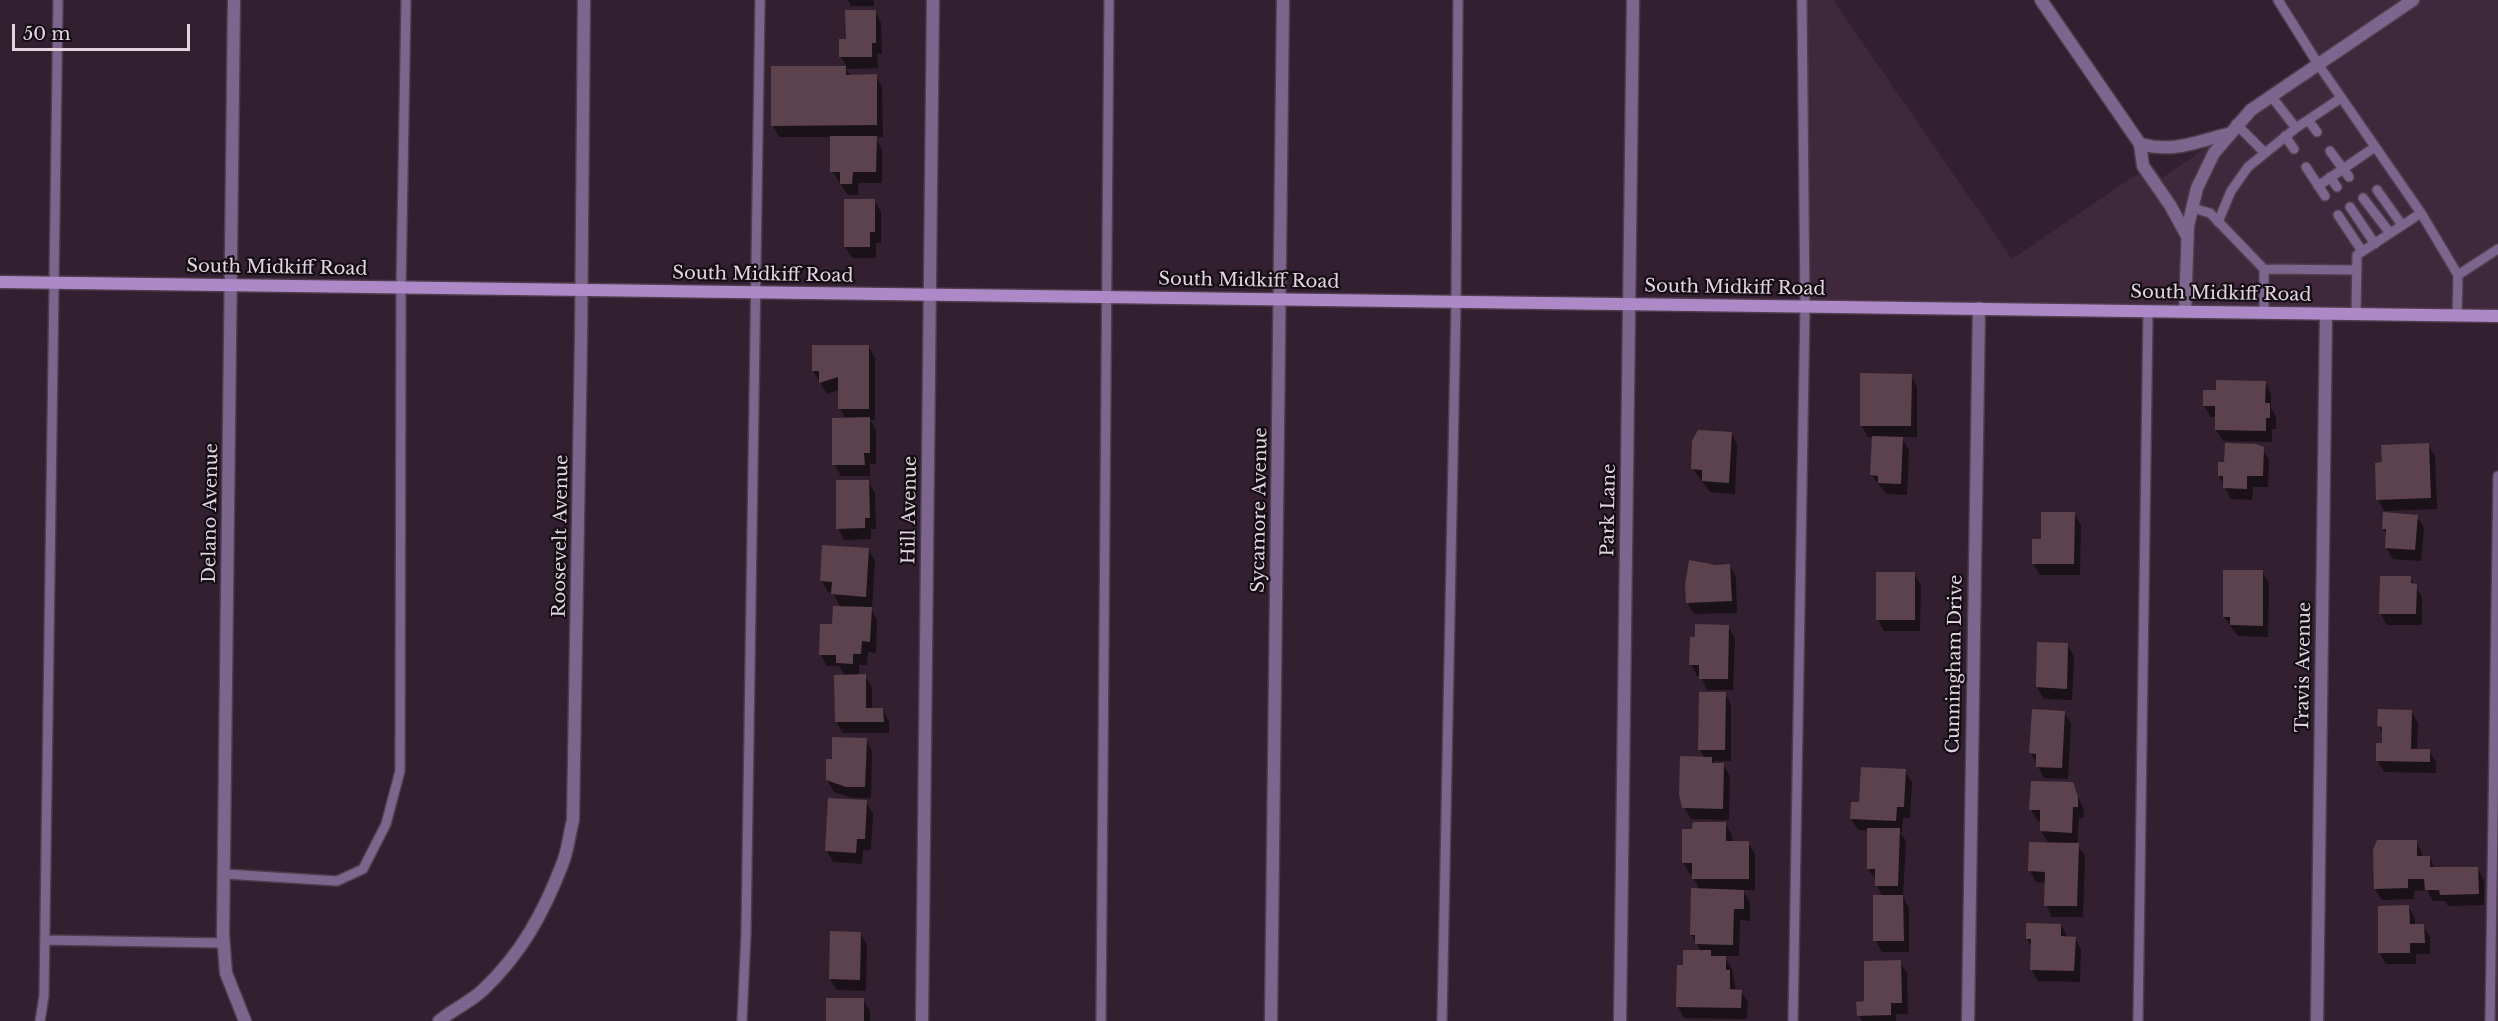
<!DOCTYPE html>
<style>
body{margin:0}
#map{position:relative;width:2498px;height:1021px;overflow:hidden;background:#322030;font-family:"Libre Baskerville",serif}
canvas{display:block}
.scale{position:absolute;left:12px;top:24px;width:178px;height:27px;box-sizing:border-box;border:3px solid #e2d5df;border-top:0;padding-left:8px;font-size:18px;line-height:21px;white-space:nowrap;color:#e2d5df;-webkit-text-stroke:4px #150d14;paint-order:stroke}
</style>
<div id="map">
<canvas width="2498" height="1021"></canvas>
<div class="scale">50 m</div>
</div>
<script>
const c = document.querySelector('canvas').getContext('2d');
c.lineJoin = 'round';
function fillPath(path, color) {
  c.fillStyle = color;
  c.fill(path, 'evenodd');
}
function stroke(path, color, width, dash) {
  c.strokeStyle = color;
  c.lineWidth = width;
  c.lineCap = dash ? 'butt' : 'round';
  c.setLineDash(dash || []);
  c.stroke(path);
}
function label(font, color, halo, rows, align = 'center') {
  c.font = font + ' "Libre Baskerville",serif';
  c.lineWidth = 4.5;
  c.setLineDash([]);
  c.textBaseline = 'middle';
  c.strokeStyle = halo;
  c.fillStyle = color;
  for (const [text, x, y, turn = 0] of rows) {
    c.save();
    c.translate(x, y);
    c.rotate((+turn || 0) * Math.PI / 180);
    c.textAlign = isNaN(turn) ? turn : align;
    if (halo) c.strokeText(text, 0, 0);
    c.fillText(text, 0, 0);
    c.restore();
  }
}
const built = new Path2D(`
 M 1805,0 L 1833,0 L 2012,259 L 2152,164 L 2162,178 L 2321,68 L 2274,0 L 2498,0 L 2498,319 L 1801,310 Z
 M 2498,438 L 2498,1021 L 2491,1021 L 2494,711 Z`);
const shadow = new Path2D(`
 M 848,0 L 874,0 L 874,6 L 851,6 Z
 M 875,11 L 881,23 L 882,54 L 877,54 L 878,68 L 846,69 L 851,76 L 876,76 L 882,87 L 883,137 L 875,137 L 882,149 L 882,183 L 858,183 L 858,195 L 848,195 L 832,171 L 832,137 L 779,137 L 773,126 L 773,68 L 847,67 L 841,57 L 847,40 Z
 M 874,200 L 881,212 L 881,243 L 876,243 L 876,258 L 852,258 L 845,247 Z
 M 869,347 L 875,358 L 875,420 L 870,420 L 876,430 L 876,464 L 870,464 L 870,476 L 841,476 L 834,464 L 846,419 L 840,408 L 840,390 L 827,394 L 813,371 Z
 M 1911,376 L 1917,387 L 1917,437 L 1901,437 L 1909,450 L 1907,495 L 1886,494 L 1872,475 L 1874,437 L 1868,437 L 1861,425 Z
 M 2265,382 L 2271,394 L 2271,409 L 2276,416 L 2276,429 L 2272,429 L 2272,442 L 2223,441 L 2216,430 L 2216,417 L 2211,417 L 2204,406 L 2217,392 Z
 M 1731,433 L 1737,444 L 1735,494 L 1710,492 L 1693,469 Z
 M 2428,445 L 2435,456 L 2437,509 L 2384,511 L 2378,499 Z
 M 2262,448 L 2269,460 L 2268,487 L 2253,487 L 2252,500 L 2231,499 L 2219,476 Z
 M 868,481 L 875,493 L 876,529 L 871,529 L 871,539 L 844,540 L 838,528 Z
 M 2074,514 L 2081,525 L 2080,575 L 2040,575 L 2033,563 L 2042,540 Z
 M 2417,516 L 2424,528 L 2421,561 L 2393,559 L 2386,548 L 2387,535 L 2383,529 Z
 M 868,549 L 875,561 L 872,608 L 870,607 L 877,620 L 876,653 L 868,652 L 867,665 L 859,665 L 859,676 L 865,676 L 872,687 L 872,710 L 883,710 L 889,721 L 889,733 L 843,733 L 836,722 L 845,676 L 839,666 L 827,666 L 821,655 L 841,608 L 833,593 L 828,592 L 821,581 Z
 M 1716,566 L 1730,566 L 1736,577 L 1737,613 L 1694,614 L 1687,602 Z
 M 2262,571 L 2269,583 L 2268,637 L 2238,636 L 2224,617 Z
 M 1914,574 L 1921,585 L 1920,631 L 1884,631 L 1878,620 Z
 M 2410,578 L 2422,597 L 2422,625 L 2387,625 L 2380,613 Z
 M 1728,627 L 1735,638 L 1733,690 L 1707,690 L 1701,676 L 1697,676 L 1691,664 Z
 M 2039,643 L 2067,644 L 2074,656 L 2072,700 L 2044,699 L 2037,687 Z
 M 1725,693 L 1731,705 L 1731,761 L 1713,761 L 1714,764 L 1723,764 L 1730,776 L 1729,820 L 1691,819 L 1684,807 L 1705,759 L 1700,749 Z
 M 2411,711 L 2418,723 L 2417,750 L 2429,751 L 2436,762 L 2436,773 L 2384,772 L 2377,760 L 2383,745 L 2383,734 L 2379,726 Z
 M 2064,712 L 2071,724 L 2068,779 L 2044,778 L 2031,753 Z
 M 866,740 L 872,751 L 871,798 L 853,798 L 834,792 L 827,780 L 833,760 Z
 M 1905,771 L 1912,782 L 1910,818 L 1903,818 L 1902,832 L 1900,832 L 1906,841 L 1903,897 L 1909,908 L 1909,952 L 1882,952 L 1875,940 L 1883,897 L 1876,885 L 1876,880 L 1868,869 L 1869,831 L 1858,830 L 1851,819 L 1861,803 Z
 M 2072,783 L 2084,810 L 2083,818 L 2079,818 L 2077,845 L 2085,856 L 2083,917 L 2052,917 L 2046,905 L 2046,883 L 2036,882 L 2030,871 L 2049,844 L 2041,831 L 2042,821 L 2038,821 L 2031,810 Z
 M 866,802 L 873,813 L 871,850 L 863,850 L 862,864 L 833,862 L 827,851 Z
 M 1725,823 L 1732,835 L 1732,842 L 1748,843 L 1755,854 L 1755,890 L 1743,890 L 1750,903 L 1750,921 L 1740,920 L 1739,956 L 1724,956 L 1732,969 L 1736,991 L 1741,991 L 1748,1002 L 1747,1019 L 1684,1018 L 1678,1007 L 1685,966 L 1701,951 L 1691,934 L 1700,890 L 1693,878 L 1693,874 L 1690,874 L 1683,862 L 1694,831 Z
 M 2416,841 L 2422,853 L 2422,857 L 2429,857 L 2435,868 L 2477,868 L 2484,880 L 2484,905 L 2448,906 L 2445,901 L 2433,901 L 2427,890 L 2414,891 L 2414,899 L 2382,900 L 2375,889 Z
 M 2409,907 L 2415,918 L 2415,925 L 2423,925 L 2430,937 L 2430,954 L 2416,954 L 2416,964 L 2386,964 L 2380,953 Z
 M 2061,925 L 2068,938 L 2075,938 L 2081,950 L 2080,982 L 2038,981 L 2031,969 L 2032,947 L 2027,939 Z
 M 860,933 L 867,945 L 866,991 L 837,990 L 830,979 Z
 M 1900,962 L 1907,973 L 1908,1014 L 1896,1014 L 1896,1021 L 1862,1021 L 1858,1015 L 1866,1003 Z
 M 863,1000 L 870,1011 L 870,1021 L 827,1021 Z`);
const building = new Path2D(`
 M 845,10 L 876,10 L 876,43 L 872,43 L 872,57 L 839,57 L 839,39 L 846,39 Z
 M 771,66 L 846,66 L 846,75 L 877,74 L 877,125 L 771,126 Z
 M 830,136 L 877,136 L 876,172 L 853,172 L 852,184 L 840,184 L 840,172 L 830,172 Z
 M 844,199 L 875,199 L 875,232 L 870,232 L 870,247 L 844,247 Z
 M 812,345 L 869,345 L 869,409 L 838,409 L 838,377 L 819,383 L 819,371 L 812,371 Z
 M 1860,373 L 1912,374 L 1911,426 L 1860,426 Z
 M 2216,380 L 2266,381 L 2265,403 L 2270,403 L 2270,418 L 2266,418 L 2266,431 L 2215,430 L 2215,406 L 2203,406 L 2203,390 L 2216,390 Z
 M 870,417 L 870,453 L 864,453 L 865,465 L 832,465 L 832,418 Z
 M 1698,430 L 1732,432 L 1729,483 L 1702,481 L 1702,470 L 1691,469 L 1692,441 Z
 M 1872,436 L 1903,437 L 1901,484 L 1878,483 L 1878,476 L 1870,475 Z
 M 2225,443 L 2256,444 L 2264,447 L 2263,476 L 2247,476 L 2247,489 L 2223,488 L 2223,476 L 2218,476 L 2218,462 L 2224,462 Z
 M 2429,443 L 2431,498 L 2376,500 L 2375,463 L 2382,462 L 2381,445 Z
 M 836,480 L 869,480 L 870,518 L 865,518 L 865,528 L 836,529 Z
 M 2041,512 L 2075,512 L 2074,564 L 2032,564 L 2032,539 L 2041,539 Z
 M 2383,512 L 2418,515 L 2415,550 L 2385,548 L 2386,529 L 2382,529 Z
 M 822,545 L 869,548 L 866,597 L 831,594 L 832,582 L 820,581 Z
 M 1689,560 L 1716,565 L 1730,564 L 1732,601 L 1686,603 L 1685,585 Z
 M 2223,570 L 2263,570 L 2263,626 L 2230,625 L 2230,617 L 2223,617 Z
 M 1876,572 L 1915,572 L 1915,620 L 1876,620 Z
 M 2380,576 L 2411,576 L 2411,583 L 2417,584 L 2416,614 L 2379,614 Z
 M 833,606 L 872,607 L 870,642 L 862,641 L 861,654 L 853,654 L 853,664 L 836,663 L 836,655 L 819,655 L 820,624 L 832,624 Z
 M 1695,624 L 1729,625 L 1728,679 L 1699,679 L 1699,665 L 1689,665 L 1690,637 L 1695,637 Z
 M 2037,642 L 2068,643 L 2067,689 L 2036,687 Z
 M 866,674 L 866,708 L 883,708 L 884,722 L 835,722 L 834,675 Z
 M 1699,692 L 1726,692 L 1725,750 L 1698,750 Z
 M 2032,709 L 2065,711 L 2062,768 L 2036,767 L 2036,754 L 2029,753 Z
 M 2378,709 L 2412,710 L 2411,749 L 2430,749 L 2430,762 L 2376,761 L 2376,743 L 2382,743 L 2382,727 L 2377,726 Z
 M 832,737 L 867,738 L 865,787 L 846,787 L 826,780 L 826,759 L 832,759 Z
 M 1680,756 L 1712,757 L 1712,763 L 1724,763 L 1723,809 L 1682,808 L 1679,794 Z
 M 1861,767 L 1906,769 L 1904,807 L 1897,807 L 1896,821 L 1850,819 L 1851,802 L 1859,802 Z
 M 2031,781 L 2073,782 L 2078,797 L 2078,807 L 2073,807 L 2072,833 L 2040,831 L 2040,810 L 2029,810 Z
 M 828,798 L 867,800 L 865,839 L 857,839 L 856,853 L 825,851 Z
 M 1693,822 L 1726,822 L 1726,841 L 1749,841 L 1749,879 L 1692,879 L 1692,863 L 1682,863 L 1682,829 L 1692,829 Z
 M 1867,828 L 1900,828 L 1898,886 L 1875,886 L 1875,869 L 1867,869 Z
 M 2377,840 L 2417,840 L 2417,856 L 2430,856 L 2430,867 L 2478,867 L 2479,894 L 2440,895 L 2439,890 L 2425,890 L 2424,879 L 2408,879 L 2408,888 L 2374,889 L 2373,850 Z
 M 2029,842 L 2079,843 L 2077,906 L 2044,906 L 2045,872 L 2028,871 Z
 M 1691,888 L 1744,890 L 1744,909 L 1734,909 L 1733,945 L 1695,944 L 1695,935 L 1690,935 Z
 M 1873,895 L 1903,895 L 1904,941 L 1873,941 Z
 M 2409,905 L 2410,924 L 2424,924 L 2425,943 L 2410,943 L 2410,953 L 2378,953 L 2378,906 Z
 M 2026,923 L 2061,924 L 2061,936 L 2076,937 L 2074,971 L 2030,970 L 2031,939 L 2026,939 Z
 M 830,931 L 861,932 L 860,980 L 829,979 Z
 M 1683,950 L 1711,950 L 1711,956 L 1726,956 L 1726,970 L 1730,970 L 1730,989 L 1742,990 L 1741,1008 L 1676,1007 L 1677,965 L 1683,965 Z
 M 1901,960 L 1902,1003 L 1891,1003 L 1891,1015 L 1857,1016 L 1856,1002 L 1864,1001 L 1864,961 Z
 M 826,998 L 864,998 L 864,1021 L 826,1021 Z`);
const service = new Path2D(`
 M 2278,0 L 2318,64 L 2421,213 L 2458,275 L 2457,315
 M 2308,120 L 2317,132
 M 2236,124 L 2265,153
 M 2296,128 L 2341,98
 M 2285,136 L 2294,149
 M 2330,151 L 2349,177
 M 2306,167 L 2325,196
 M 2330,177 L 2337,187
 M 2318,186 L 2375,147
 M 2377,190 L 2402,225
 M 2363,198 L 2390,233
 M 2350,207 L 2375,244
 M 2192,208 L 2210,213 L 2264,269 L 2264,312
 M 2338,215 L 2362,251
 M 2218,222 L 2231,191 L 2248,167 L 2296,128 L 2271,96
 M 2264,269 L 2357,270
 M 2458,275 L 2498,249
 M 2356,314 L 2357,255 L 2421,213
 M 225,874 L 337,881 L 363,869 L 386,824 L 400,771 L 401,288 L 406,0
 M 45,940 L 223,943
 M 40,1021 L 44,996 L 58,0
 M 742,1021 L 746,934 L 760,0
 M 1101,1021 L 1109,0
 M 1442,1021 L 1456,303 L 1458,0
 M 1793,1021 L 1805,306 L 1802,0
 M 2138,1021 L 2148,311
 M 2490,1021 L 2498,476`);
const minor = new Path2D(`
 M 234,0 L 223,935 L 226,973 L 245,1021
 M 2041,0 L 2140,144 L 2143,166 L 2170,205 L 2187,236
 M 2140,144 C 2175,153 2194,142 2228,134
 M 2185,311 L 2188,226 L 2197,188 L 2214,153 L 2251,110 L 2413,0
 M 439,1021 C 453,1009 469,1003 483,990 C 521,954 543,914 562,865 C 568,851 569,835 573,820 L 581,339 L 584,0
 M 922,1021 L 933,0
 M 1271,1021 L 1283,0
 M 1620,1021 L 1633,0
 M 1968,1021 L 1979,308
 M 2317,1021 L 2326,314`);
const secondary = new Path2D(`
 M 0,282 L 2498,316`);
const streetNames = [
 ["South Midkiff Road",277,268,1],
 ["South Midkiff Road",763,275,1],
 ["South Midkiff Road",1249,281,1],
 ["South Midkiff Road",1735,288,1],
 ["South Midkiff Road",2221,294,1],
 ["Hill Avenue",910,510,-89],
 ["Sycamore Avenue",1260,510,-89],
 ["Park Lane",1609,510,-89],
 ["Delano Avenue",211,513,-89],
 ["Roosevelt Avenue",561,536,-89],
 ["Cunningham Drive",1955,664,-89],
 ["Travis Avenue",2304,667,-89]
];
fillPath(built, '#3f283c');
fillPath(shadow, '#0007');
fillPath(building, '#5c424c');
stroke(service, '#4e3d4c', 12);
stroke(minor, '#4e3d4c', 15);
stroke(secondary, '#4e3d4c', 15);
stroke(service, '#7d668d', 9);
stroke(minor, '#7d668d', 12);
stroke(secondary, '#ae89c7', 12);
label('18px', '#e2d5df', '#150d14', streetNames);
</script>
